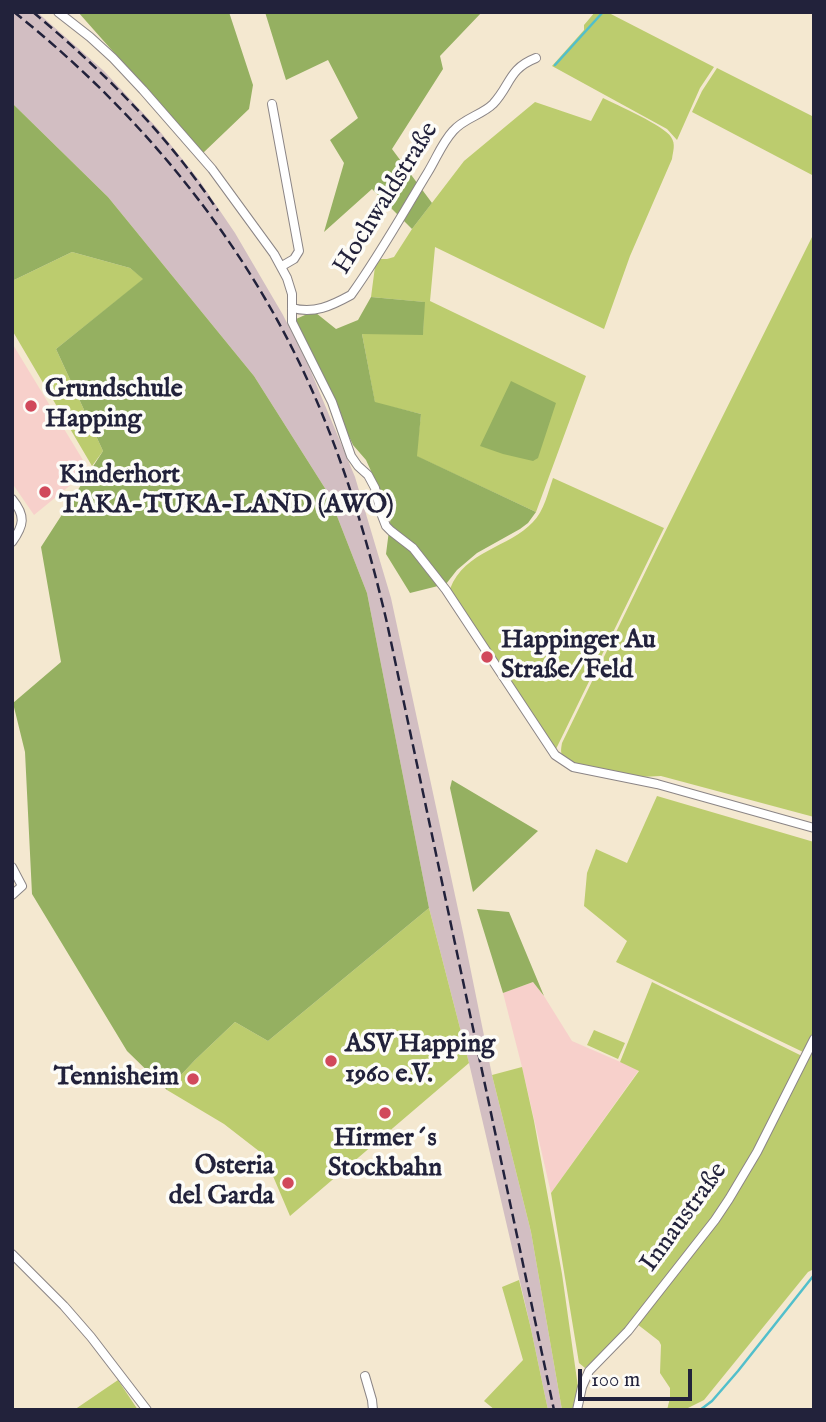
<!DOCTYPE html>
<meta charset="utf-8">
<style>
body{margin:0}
#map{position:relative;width:826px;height:1422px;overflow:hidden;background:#f4e8d0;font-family:"IM FELL English",serif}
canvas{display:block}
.frame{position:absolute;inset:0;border:14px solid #22223b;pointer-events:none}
.scale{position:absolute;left:578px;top:1369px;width:114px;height:32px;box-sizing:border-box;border:4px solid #22223b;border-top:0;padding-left:9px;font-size:21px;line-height:24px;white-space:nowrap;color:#22223b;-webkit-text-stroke:5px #fdfcf7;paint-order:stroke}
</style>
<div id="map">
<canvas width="826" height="1422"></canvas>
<div class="frame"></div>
<div class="scale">100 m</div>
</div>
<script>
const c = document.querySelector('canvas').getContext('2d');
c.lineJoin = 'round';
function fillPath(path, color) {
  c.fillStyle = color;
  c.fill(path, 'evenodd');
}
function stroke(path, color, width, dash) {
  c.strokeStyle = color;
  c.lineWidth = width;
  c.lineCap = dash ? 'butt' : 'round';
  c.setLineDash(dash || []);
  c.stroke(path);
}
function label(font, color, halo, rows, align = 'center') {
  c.font = font + ' "IM FELL English",serif';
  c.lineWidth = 7;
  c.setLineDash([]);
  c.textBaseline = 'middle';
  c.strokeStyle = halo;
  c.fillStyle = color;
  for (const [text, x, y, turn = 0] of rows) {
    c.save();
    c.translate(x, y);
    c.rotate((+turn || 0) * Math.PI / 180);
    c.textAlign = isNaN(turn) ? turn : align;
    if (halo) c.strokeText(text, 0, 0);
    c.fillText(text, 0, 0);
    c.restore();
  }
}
const built = new Path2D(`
 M 12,343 L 89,470 L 34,515 L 12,483 Z
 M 533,982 L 544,996 L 572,1041 L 639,1070 L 551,1193 L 522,1067 L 503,993 Z`);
const industrial = new Path2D(`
 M 12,12 L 37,12 L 104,71 L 158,129 L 199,180 L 235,233 L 283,315 L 309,367 L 355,477 L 391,598 L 464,937 L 492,1075 L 531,1232 L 562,1410 L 548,1410 L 531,1329 L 469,1063 L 429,908 L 367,593 L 328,493 L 254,376 L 108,197 L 12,103 Z`);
const green = new Path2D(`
 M 595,12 L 607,12 L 714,67 L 700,88 L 677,140 L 667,129 L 552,66 L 584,30 L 584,25 Z
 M 717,68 L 814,117 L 814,176 L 692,112 L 702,91 Z
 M 603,98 C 617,105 665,126 671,137 C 676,144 673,151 672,159 L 630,256 L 604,329 L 435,247 L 430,301 L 586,376 L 536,512 L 416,456 L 421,414 L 375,403 L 362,334 L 423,334 L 424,302 L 371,297 L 376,259 L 387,259 L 394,257 L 412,229 L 464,161 L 535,102 L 591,121 Z
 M 814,233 L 814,817 L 661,776 C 654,776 647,777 639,777 C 627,776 573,766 564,758 C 560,754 561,749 562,743 L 656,550 Z
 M 72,252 L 130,268 L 144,279 L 56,349 L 103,451 L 92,466 L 12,330 L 12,281 Z
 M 553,478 L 664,528 L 556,749 L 555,749 L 450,589 C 465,550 509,548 533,522 C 544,511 548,492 553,478 Z
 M 657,796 L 814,842 L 814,1032 L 803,1052 L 616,962 L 627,941 L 584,906 L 587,873 L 596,849 L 627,863 Z
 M 429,908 L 469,1063 L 290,1216 L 264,1155 L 224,1124 L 167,1090 L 195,1060 L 235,1022 L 268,1041 Z
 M 652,982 L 802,1056 L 753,1153 L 718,1210 L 642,1309 L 614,1341 L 585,1368 L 579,1363 L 551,1193 L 639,1071 L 620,1062 Z
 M 594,1030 L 625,1043 L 618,1059 L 587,1045 Z
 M 814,1045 L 814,1269 L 808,1272 L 704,1400 L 684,1410 L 667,1410 L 670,1398 L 670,1388 L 660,1373 L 661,1345 L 659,1341 L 637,1324 L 718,1220 Z
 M 522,1067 L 534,1121 L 562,1274 L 578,1387 L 572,1410 L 562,1410 L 531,1232 L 492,1075 Z
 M 519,1280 L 531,1329 L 548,1410 L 495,1410 L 484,1401 L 523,1360 L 502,1287 Z
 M 118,1380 L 138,1410 L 74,1410 Z`);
const forest = new Path2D(`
 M 78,12 L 229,12 L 253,85 L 249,109 L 203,153 Z
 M 265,12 L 482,12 L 440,56 L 443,69 L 392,149 L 432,203 L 412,229 L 372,189 L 324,232 L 344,163 L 330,140 L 358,118 L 328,60 L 286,80 Z
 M 12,103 L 108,197 L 254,376 L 328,493 L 367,593 L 429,908 L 268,1041 L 235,1022 L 195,1060 L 167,1090 L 127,1051 L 32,894 L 25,752 L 13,703 L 61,662 L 41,547 L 103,451 L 56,349 L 143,279 L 130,268 L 72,252 L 12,281 Z
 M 371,297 L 425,302 L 423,335 L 362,334 L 375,402 L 421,414 L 417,456 L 536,512 L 528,523 L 520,529 L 477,553 L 457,570 L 446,584 L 410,593 L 386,554 L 391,515 L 366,460 L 353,445 L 295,323 L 296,319 L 305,315 L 316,313 L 336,329 L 358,320 Z
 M 511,381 L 556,403 L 538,458 L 533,461 L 503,454 L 480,446 Z
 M 452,780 L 538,831 L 473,892 L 450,788 Z
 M 477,909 L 509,912 L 544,996 L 533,982 L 503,993 Z`);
const stream = new Path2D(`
 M 555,65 L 603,12
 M 700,1410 L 712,1401 L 738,1371 L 814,1275`);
const minor = new Path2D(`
 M 58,12 L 90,37 L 113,58 L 143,90 L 212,169 L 274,254 L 287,278 L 292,294 L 292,322 L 332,402 L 351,456 L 358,466 L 368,475 L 375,488 L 381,513 L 386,526 L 391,531 L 413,548 L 446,590 L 555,755 L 573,767 L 657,784 L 814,828
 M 272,104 L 299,251 L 294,259 L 282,266
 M 292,308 C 314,314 331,306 351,295 C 379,256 403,213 428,172 C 436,159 442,143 453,131 C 464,118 482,115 493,104 C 511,85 508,69 536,58
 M 12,499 C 26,516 24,525 12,542
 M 12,867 L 22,886 L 12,895
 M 12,1254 L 64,1306 L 91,1337 L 147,1410
 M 365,1376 L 372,1400 L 373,1410
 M 577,1410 L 582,1387 L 589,1371 L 628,1331 L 715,1220 L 729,1199 L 757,1152 L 814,1039`);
const rail = new Path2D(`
 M 14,12 C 132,106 233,226 299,362 C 339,445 366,533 387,623 L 554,1410
 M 33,12 C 103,71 168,135 218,211`);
const markers = [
 [31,406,7,"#d1495b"],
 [45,492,7,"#d1495b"],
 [487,657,7,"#d1495b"],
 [331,1061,7,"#d1495b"],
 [193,1079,7,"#d1495b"],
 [385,1113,7,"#d1495b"],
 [288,1183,7,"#d1495b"]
];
const streetNames = [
 ["Hochwaldstraße",387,199,-58],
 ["Innaustraße",685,1218,-54]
];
const poiNames = [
 ["Grundschule",45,391],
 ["Happing",45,421],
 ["Kinderhort",59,477],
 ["TAKA-TUKA-LAND (AWO)",59,507],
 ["Happinger Au",501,642],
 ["Straße/ Feld",501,672],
 ["ASV Happing",345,1046],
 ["1960 e.V.",345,1076],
 ["Tennisheim",179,1079,"right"],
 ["Hirmer´s",385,1140,"center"],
 ["Stockbahn",385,1170,"center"],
 ["Osteria",274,1168,"right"],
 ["del Garda",274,1198,"right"]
];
fillPath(built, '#f7d0cb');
fillPath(industrial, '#d2bec2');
fillPath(green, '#bccc6e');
fillPath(forest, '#95b061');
stroke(stream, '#52bfcb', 2.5);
stroke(minor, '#8b8586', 10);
stroke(minor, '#fff', 8);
stroke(rail, '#22223b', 2.5, [10, 5]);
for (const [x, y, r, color] of markers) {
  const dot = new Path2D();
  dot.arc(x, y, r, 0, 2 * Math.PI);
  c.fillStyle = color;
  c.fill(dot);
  stroke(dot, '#fdfcf7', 2.5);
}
label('26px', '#22223b', '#fdfcf7', streetNames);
label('bold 26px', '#22223b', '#fdfcf7', poiNames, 'left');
</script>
